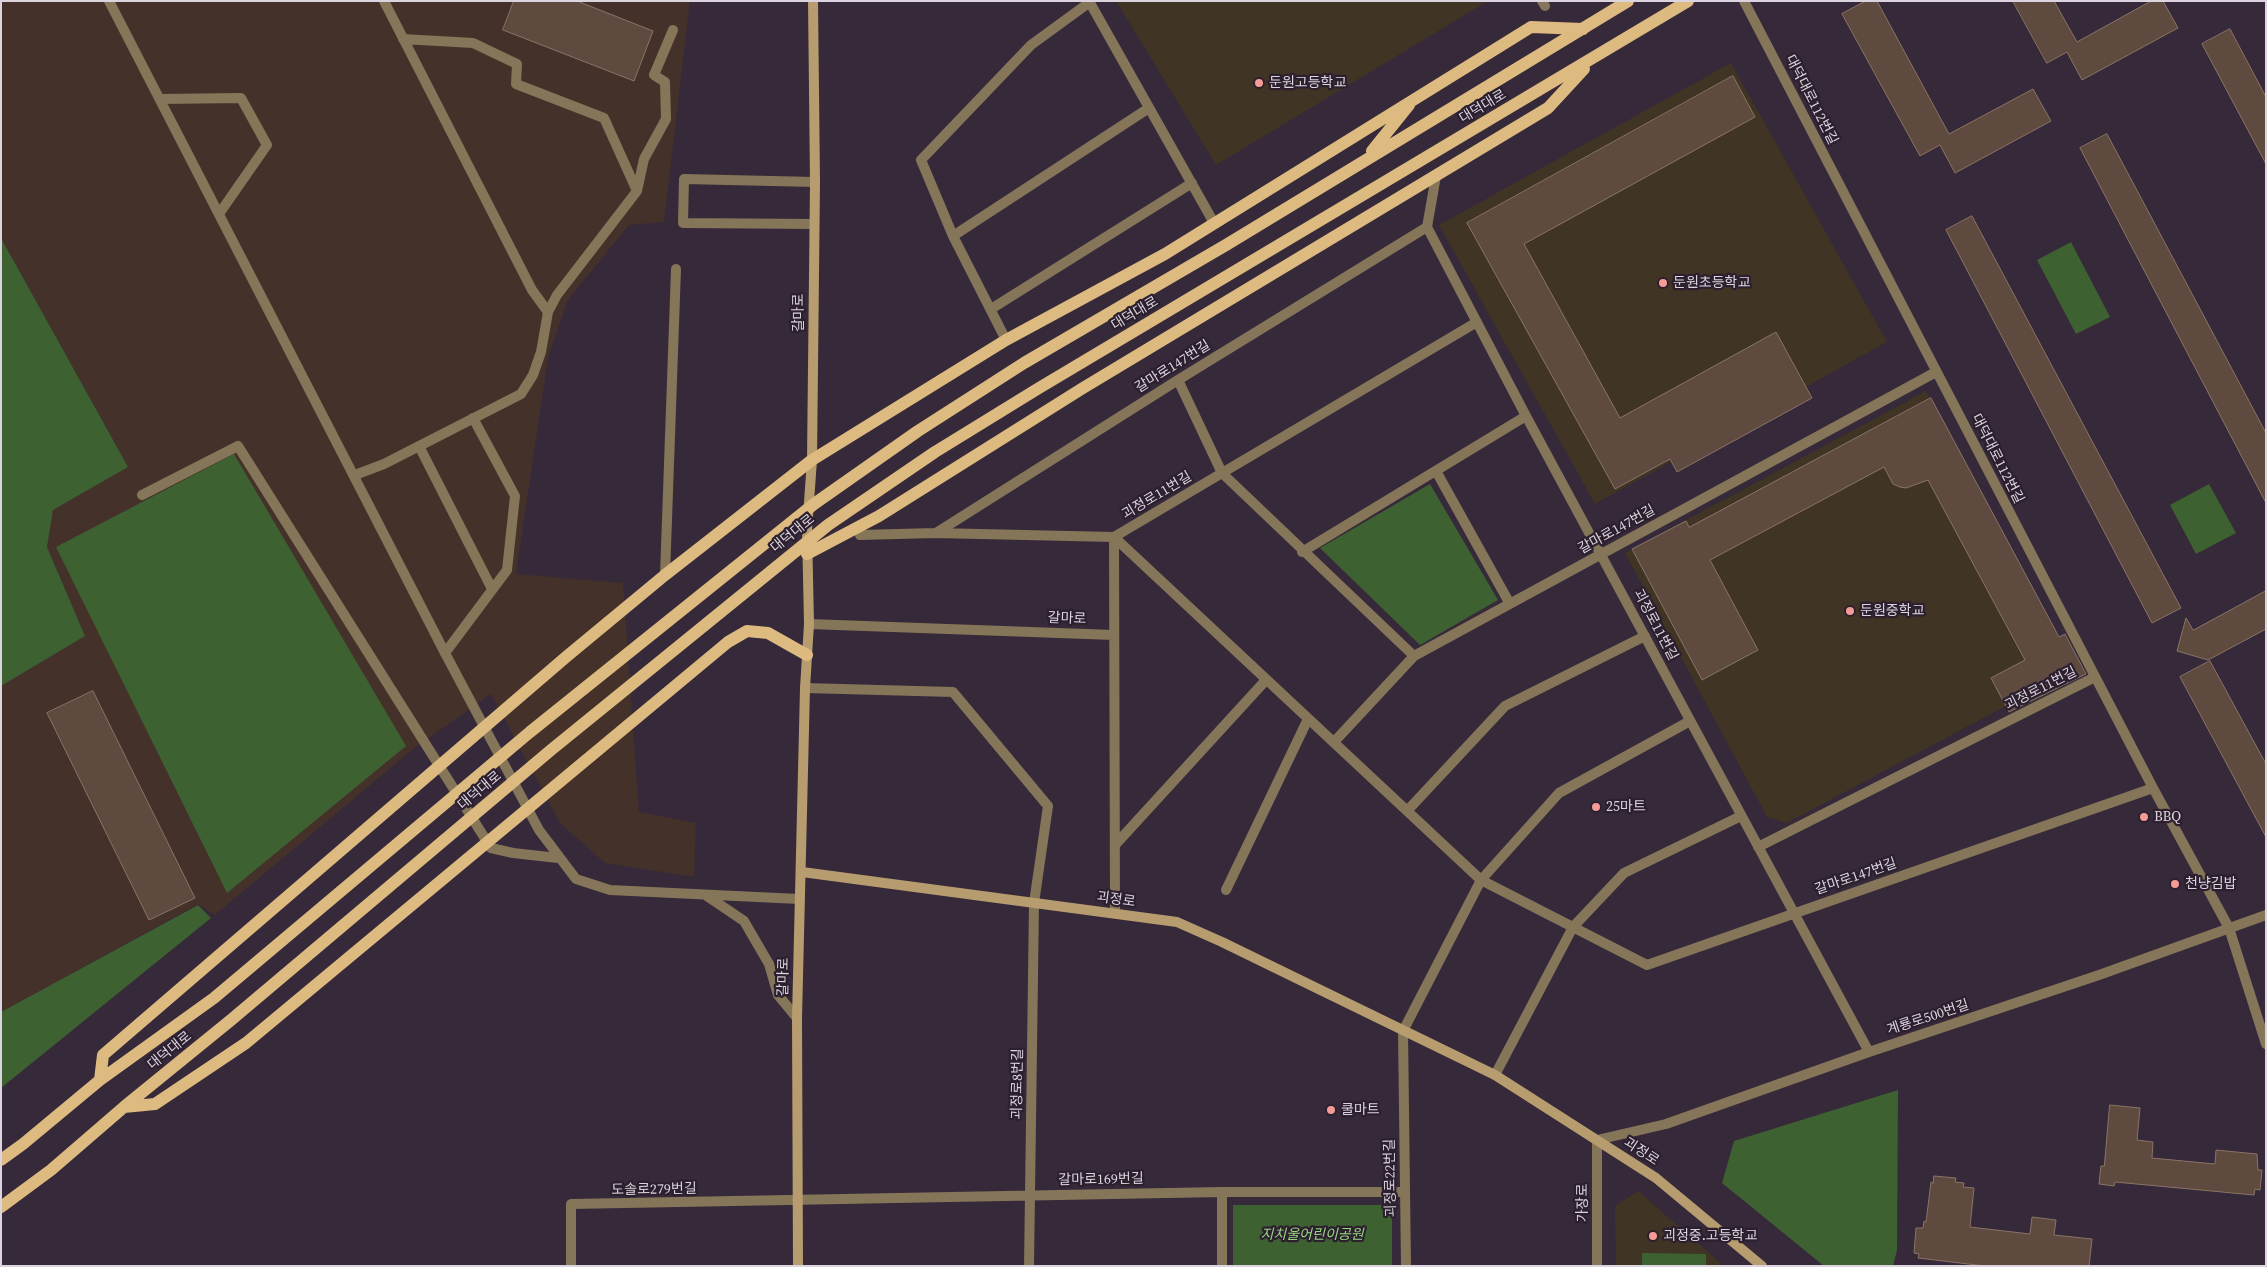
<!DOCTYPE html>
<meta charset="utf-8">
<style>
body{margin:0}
#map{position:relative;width:2267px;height:1267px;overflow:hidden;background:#362939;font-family:"Source Serif 4",serif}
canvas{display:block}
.frame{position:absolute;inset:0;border:2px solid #dbd3de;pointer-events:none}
</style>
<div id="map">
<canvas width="2267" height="1267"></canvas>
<div class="frame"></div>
</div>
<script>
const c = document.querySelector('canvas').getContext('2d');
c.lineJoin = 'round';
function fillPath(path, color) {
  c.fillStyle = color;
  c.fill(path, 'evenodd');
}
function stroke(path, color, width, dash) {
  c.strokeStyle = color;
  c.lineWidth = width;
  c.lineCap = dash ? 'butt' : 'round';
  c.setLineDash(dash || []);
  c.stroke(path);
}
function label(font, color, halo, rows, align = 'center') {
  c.font = font + ' "Source Serif 4","Noto Sans KR",serif';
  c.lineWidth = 4.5;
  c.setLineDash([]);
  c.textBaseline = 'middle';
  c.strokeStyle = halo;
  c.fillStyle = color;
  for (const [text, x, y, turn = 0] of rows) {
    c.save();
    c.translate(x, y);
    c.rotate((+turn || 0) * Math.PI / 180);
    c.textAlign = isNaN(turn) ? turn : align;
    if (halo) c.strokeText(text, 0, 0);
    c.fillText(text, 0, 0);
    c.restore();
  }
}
const industrial = new Path2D(`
 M 1,1 L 690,1 L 664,222 L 629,225 L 568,300 L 548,358 L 516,574 L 623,583 L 639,812 L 696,823 L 694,877 L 605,863 L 560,823 L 491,694 L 412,750 L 215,915 L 198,904 L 1,1012 L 1,686 L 85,636 L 47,547 L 53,510 L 128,467 L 1,238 Z`);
const education = new Path2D(`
 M 1116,1 L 1488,1 L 1216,165 Z
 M 1731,63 L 1887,342 L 1595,504 L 1439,225 Z
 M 1926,391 L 2075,669 L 1787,823 L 1767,817 L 1625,553 Z
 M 1638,1191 L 1724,1266 L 1616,1266 L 1615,1206 Z`);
const green = new Path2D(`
 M 1,238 L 128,467 L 53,510 L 47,547 L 85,636 L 1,686 Z
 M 2071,242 L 2110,317 L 2076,334 L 2037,260 Z
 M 234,454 L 406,746 L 227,893 L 56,547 Z
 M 1430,484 L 1498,600 L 1420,645 L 1320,548 Z
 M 2209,484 L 2236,533 L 2196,554 L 2170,505 Z
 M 198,905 L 211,918 L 1,1088 L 1,1012 Z
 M 1898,1090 L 1897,1250 L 1893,1266 L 1824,1266 L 1722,1183 L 1734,1141 Z
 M 1233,1205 L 1392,1205 L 1392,1266 L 1233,1266 Z
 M 1642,1253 L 1706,1254 L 1706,1266 L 1642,1266 Z`);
const building = new Path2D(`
 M 514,1 L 577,1 L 653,31 L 634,81 L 503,30 Z
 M 1866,1 L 1877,1 L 1949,134 L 2033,89 L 2051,121 L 1955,173 L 1940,145 L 1920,156 L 1842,14 Z
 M 2013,1 L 2054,1 L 2077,42 L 2151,1 L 2163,1 L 2178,28 L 2082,80 L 2067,52 L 2047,63 Z
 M 2230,29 L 2266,97 L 2266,164 L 2202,44 Z
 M 1733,76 L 1755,117 L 1524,244 L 1620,418 L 1776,332 L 1812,398 L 1677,472 L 1670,459 L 1615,489 L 1467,223 Z
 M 2107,134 L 2266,433 L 2266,503 L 2080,148 Z
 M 1972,216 L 2181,608 L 2152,623 L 1946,230 Z
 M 1931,398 L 2059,637 L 2065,634 L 2086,674 L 2009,712 L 1991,678 L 2025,660 L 1928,480 L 1906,488 L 1900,487 L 1893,484 L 1884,467 L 1710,560 L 1758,650 L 1702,680 L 1632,549 L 1686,521 L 1689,527 Z
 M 2266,591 L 2266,629 L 2208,660 L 2177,651 L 2186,618 L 2193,630 Z
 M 2210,661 L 2266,764 L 2266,837 L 2180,677 Z
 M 93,691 L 195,898 L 149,920 L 47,713 Z
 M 2110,1105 L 2140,1108 L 2137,1140 L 2153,1142 L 2152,1158 L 2215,1164 L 2216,1150 L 2257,1154 L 2258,1170 L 2262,1170 L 2260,1190 L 2255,1189 L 2254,1195 L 2115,1182 L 2114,1186 L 2099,1184 L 2101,1166 L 2104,1166 Z
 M 1934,1176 L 1956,1178 L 1955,1182 L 1964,1183 L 1963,1187 L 1974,1188 L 1970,1227 L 2030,1234 L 2032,1217 L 2056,1220 L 2054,1235 L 2092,1239 L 2089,1266 L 1985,1266 L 1918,1258 L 1919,1254 L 1914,1253 L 1916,1228 L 1923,1228 L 1924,1221 L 1926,1222 L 1931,1182 L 1933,1183 Z`);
const lane = new Path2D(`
 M 384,1 L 532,290 L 548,312
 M 160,99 L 241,98 L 267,145 L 219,214
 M 637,191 L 644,159 L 666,119 L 665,82 L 654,75 L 673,30
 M 814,224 L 683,223 L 684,179 L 815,182
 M 419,446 L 492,589
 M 355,475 L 384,464 L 521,394 L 533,375 L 541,352 L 548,312 L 557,295 L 637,191 L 604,118 L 516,84 L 517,64 L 473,43 L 403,39
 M 142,495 L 238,446 L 491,848 L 513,853 L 558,858
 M 445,653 L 507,570 L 515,496 L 473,418
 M 805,688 L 953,692 L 1048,806 L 1034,903
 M 1115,845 L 1266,680
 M 1226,890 L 1308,719
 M 2229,928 L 2266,1044`);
const street = new Path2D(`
 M 109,1 L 445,653 L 539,830 L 576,879 L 610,890 L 799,899
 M 1089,1 L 1214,223
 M 1542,1 L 1545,6
 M 1744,1 L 2153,788 L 2229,928
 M 1436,176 L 1427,227 L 1526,416 L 1869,1052
 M 953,236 L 1149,108
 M 991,309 L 1192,183
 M 1006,340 L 953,236 L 921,160 L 1031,45 L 1090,2
 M 1178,380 L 1222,473 L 1414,656
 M 1436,471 L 1510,604
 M 936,533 L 1178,380 L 1427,227
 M 860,535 L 935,533 L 1114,537 L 1481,880 L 1647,965 L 2153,788
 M 1302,552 L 1526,416
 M 665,575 L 676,269
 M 809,624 L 1114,635
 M 1334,742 L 1414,656 L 1936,372
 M 1407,811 L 1505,706 L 1645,636
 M 1758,847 L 2095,677
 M 707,896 L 744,921 L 769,964 L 778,995 L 797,1018
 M 1115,913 L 1114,537 L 1477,322
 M 1495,1075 L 1573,927 L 1624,873 L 1741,816
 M 1222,1192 L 1222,1266
 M 571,1266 L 571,1204 L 1222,1192 L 1405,1192
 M 1029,1266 L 1034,903
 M 1406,1266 L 1403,1031 L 1481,880 L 1559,793 L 1690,721
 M 1597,1266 L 1597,1140 L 1666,1124 L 1869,1052 L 2099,975 L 2266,915`);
const secondary = new Path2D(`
 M 802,872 L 1177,922 L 1222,942 L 1495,1075 L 1656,1178 L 1762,1266
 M 798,1266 L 797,1018 L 805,688 L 809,624 L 807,530 L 812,460 L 815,182 L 813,1`);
const primary = new Path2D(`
 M 1372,151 L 1409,105
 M 807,554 L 879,516 L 1083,388 L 1548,108 L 1584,69
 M 100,1080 L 103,1055 L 566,657 L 665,575 L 812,460 L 1006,340 L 1165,254 L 1531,27 L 1583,29
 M 124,1107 L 155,1104 L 246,1043 L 728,642 L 747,631 L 768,633 L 807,655
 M 1,1160 L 23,1144 L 100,1080 L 214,998 L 530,732 L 814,504 L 918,431 L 1024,363 L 1226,245 L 1628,1
 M 1,1207 L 51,1170 L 124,1107 L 231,1020 L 551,750 L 828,525 L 935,452 L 1039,388 L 1688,1`);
const markers = [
 [1259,83,5,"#f59b97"],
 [1663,283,5,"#f59b97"],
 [1850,611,5,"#f59b97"],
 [1596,807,5,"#f59b97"],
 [2144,817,5,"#f59b97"],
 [2175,884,5,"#f59b97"],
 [1331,1110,5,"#f59b97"],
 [1653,1236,5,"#f59b97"]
];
const poiNames = [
 ["둔원고등학교",1269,83],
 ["둔원초등학교",1673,283],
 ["둔원중학교",1860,611],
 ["25마트",1606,807],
 ["BBQ",2154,817],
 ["천냥김밥",2185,884],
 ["쿨마트",1341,1110],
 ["괴정중.고등학교",1663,1236]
];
const streetNames = [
 ["대덕대로112번길",1811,100,63],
 ["대덕대로",1483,107,-31],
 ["갈마로",799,313,-90],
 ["대덕대로",1135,314,-31],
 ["갈마로147번길",1173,367,-32],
 ["대덕대로112번길",1997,459,63],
 ["괴정로11번길",1157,496,-31],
 ["갈마로147번길",1617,530,-29],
 ["대덕대로",793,534,-39],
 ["갈마로",1067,619,2],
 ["괴정로11번길",1655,625,62],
 ["괴정로11번길",2041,689,-27],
 ["대덕대로",480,791,-40],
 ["갈마로147번길",1856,877,-19],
 ["괴정로",1116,900,8],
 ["갈마로",784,977,-89],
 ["계룡로500번길",1928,1018,-18],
 ["대덕대로",170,1051,-39],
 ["괴정로8번길",1018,1084,-89],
 ["괴정로",1641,1152,33],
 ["괴정로22번길",1391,1178,-91],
 ["갈마로169번길",1101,1180,-1],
 ["도솔로279번길",654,1190,-1],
 ["가장로",1583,1203,-90]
];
const parkNames = [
 ["지치울어린이공원",1312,1235]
];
fillPath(industrial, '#44312a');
fillPath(education, '#403425');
fillPath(green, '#3e6131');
fillPath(building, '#5e4a3e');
stroke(building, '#8a7467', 1);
stroke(lane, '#857559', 10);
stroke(street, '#857559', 10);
stroke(secondary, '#b79c6f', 10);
stroke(primary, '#ddba7f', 12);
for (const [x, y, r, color] of markers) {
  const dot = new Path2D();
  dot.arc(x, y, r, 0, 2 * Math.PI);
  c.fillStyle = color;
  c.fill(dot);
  stroke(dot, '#2c202f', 2);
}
label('14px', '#dbd3de', '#2c202f', poiNames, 'left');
label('14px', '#dbd3de', '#2c202f', streetNames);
label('italic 14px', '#98d782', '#2c202f', parkNames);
</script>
